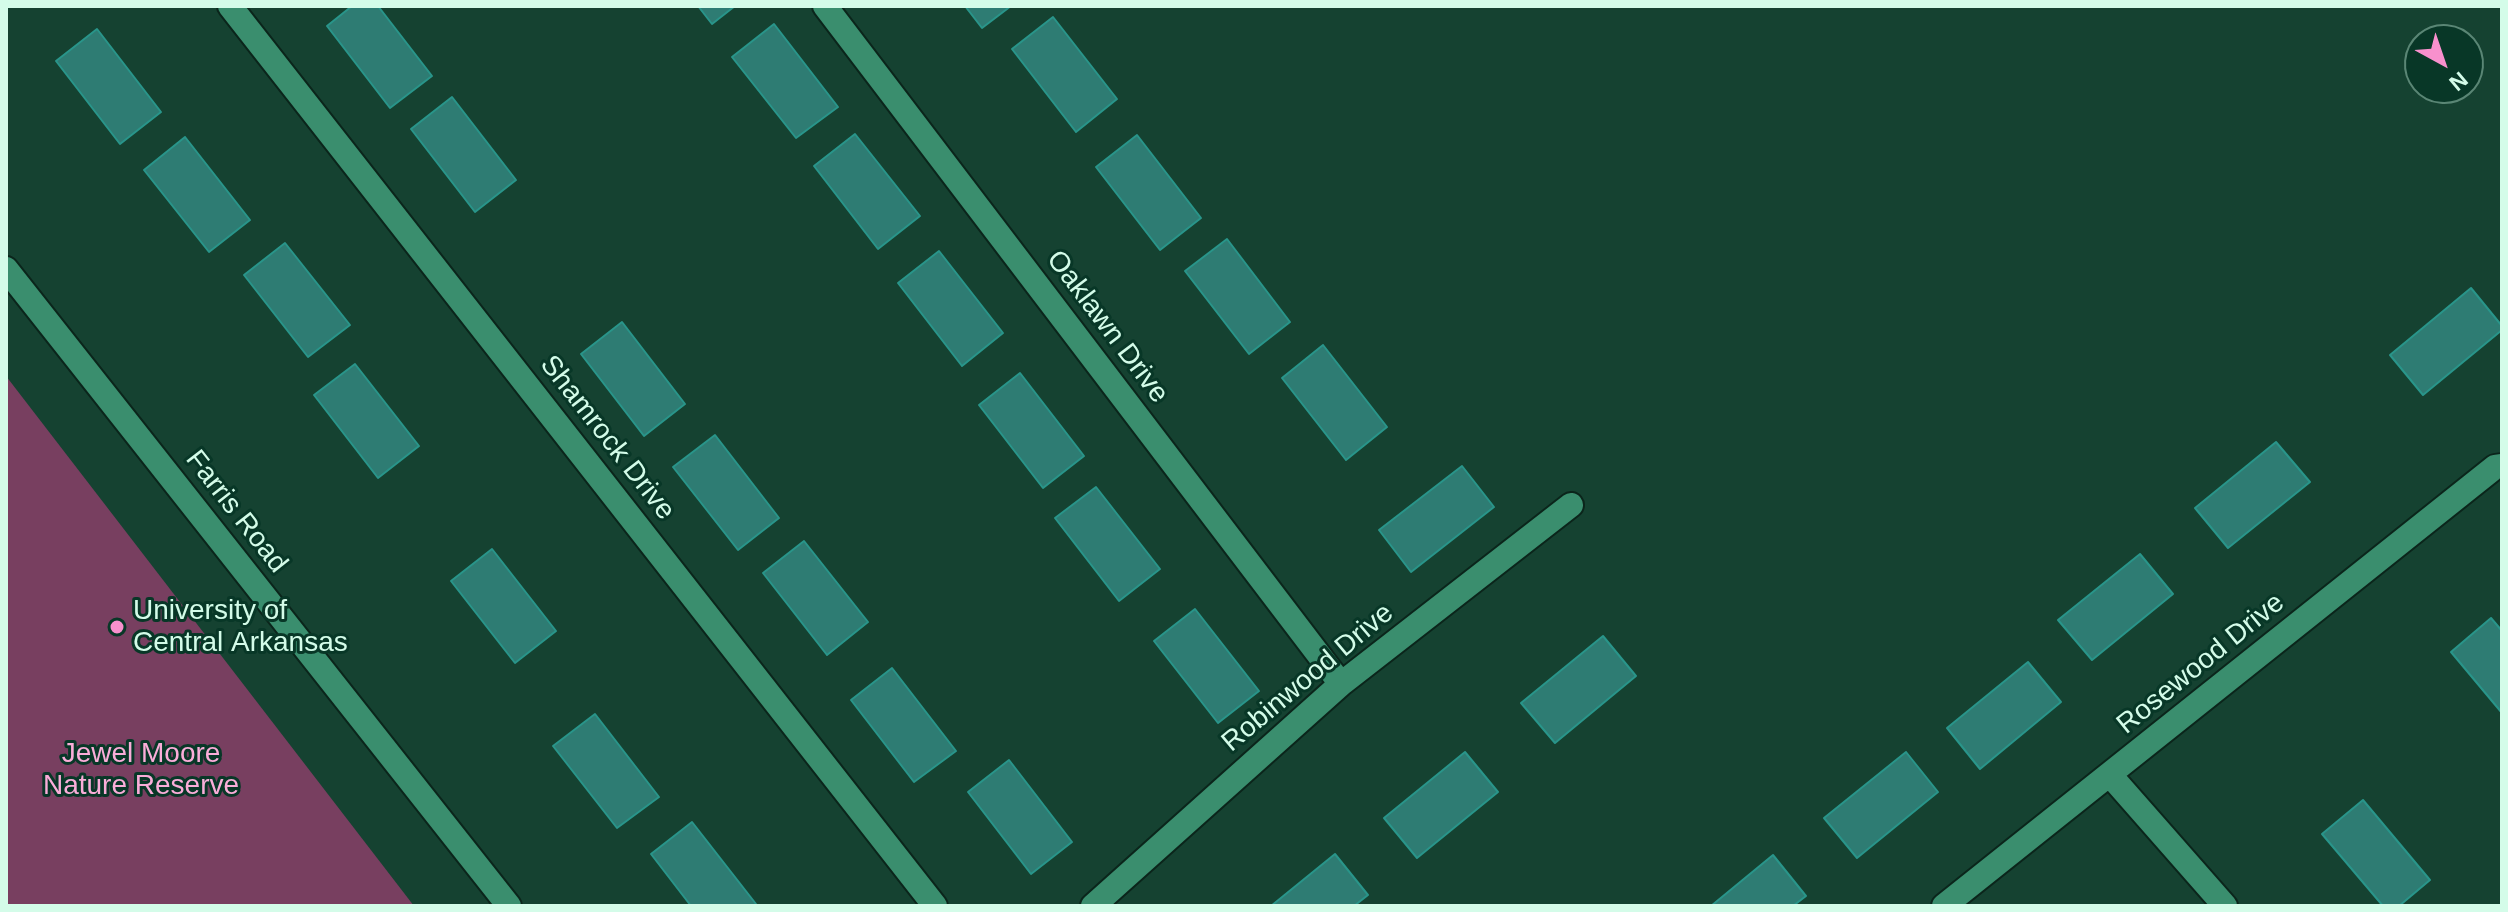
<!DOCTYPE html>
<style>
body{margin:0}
#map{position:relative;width:2508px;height:912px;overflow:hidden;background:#154231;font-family:Arial,sans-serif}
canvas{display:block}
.frame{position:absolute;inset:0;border:8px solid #d4fce9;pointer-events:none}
.north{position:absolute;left:2404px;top:24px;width:80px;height:80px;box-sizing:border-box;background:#083727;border:2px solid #5a8675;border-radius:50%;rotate:140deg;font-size:22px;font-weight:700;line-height:32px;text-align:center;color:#d4fce9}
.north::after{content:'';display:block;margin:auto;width:28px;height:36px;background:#f890cd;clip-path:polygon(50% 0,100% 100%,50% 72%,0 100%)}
</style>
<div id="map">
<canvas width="2508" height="912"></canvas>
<div class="frame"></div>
<div class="north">N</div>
</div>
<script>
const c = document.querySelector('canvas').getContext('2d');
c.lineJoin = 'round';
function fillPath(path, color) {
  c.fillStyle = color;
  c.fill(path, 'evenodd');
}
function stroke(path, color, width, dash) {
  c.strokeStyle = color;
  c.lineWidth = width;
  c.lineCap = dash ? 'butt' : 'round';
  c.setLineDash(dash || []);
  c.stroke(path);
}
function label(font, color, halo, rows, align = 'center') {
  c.font = font + ' Arial,sans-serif';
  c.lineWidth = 6;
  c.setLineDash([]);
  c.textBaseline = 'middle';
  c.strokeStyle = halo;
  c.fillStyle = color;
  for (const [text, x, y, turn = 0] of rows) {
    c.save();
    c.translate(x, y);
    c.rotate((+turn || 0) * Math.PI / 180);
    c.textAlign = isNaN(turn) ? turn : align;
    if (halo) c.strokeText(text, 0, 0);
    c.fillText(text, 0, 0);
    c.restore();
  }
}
const green = new Path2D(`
 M 6,376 L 414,906 L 6,906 Z`);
const building = new Path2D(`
 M 352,6 L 378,6 L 432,76 L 390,108 L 327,26 Z
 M 698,6 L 735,6 L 712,24 Z
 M 965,6 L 1011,6 L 982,28 Z
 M 1053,17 L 1117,99 L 1076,132 L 1012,49 Z
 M 774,24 L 838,107 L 796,138 L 732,57 Z
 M 97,29 L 161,112 L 120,144 L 56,61 Z
 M 452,97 L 516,180 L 475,212 L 411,129 Z
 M 855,134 L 920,216 L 878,249 L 814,166 Z
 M 1137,135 L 1201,218 L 1160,250 L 1096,167 Z
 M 185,137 L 250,220 L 209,252 L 144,170 Z
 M 1227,239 L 1290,322 L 1249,354 L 1185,271 Z
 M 285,243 L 350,325 L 308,357 L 244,275 Z
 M 939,251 L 1003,333 L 962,366 L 898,283 Z
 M 2471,288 L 2502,326 L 2502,330 L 2423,395 L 2390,355 Z
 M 622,322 L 685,404 L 644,436 L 581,354 Z
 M 1323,345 L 1387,427 L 1346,460 L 1282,378 Z
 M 355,364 L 419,446 L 378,478 L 314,395 Z
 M 1020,373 L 1084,456 L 1043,488 L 979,405 Z
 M 715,435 L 779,518 L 738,550 L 673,467 Z
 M 2276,442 L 2310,482 L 2228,548 L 2195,508 Z
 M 1462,466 L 1494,507 L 1411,572 L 1379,530 Z
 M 1096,487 L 1160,569 L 1119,601 L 1055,518 Z
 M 804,541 L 868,622 L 827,655 L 763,573 Z
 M 492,549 L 556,631 L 515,663 L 451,581 Z
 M 2140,554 L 2173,594 L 2092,660 L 2058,620 Z
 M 1195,609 L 1259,691 L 1218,723 L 1154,641 Z
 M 2491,618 L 2502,631 L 2502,713 L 2451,652 Z
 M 1603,636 L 1636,676 L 1555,743 L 1521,703 Z
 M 2028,662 L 2061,702 L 1980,769 L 1947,728 Z
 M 892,668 L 956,751 L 914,782 L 851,700 Z
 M 595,714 L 659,797 L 617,828 L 553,746 Z
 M 1465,752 L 1498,792 L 1417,858 L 1384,818 Z
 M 1906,752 L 1938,792 L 1857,858 L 1824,818 Z
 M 1009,760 L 1072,842 L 1031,874 L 968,792 Z
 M 2363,800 L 2430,880 L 2399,906 L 2383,906 L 2322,834 Z
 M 692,822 L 756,904 L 754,906 L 691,906 L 651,854 Z
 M 1335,854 L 1368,895 L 1354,906 L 1271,906 Z
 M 1773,855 L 1806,896 L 1793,906 L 1711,906 Z`);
const street = new Path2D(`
 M 230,6 L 935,906
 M 825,6 L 1341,684
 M 2110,775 L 2225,906
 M 1093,906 L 1341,684 L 1571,505
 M 1944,906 L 2495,467 L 2502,466`);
const secondary = new Path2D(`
 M 6,269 L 509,906`);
const markers = [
 [117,627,8,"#f890cd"]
];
const streetNames = [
 ["Oaklawn Drive",1107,327,53],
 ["Shamrock Drive",607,438,52],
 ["Farris Road",236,512,52],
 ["Rosewood Drive",2201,664,-39],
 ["Robinwood Drive",1308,678,-40]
];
const poiNames = [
 ["University of",133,611],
 ["Central Arkansas",133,643]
];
const parkNames = [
 ["Jewel Moore",141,754],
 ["Nature Reserve",141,786]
];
fillPath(green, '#783f60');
fillPath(building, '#2e7c73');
stroke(building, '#29958a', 2);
stroke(street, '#0b251b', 28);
stroke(secondary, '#0b251b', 28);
stroke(street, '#3a8e6e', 24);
stroke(secondary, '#3a8e6e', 24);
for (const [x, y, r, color] of markers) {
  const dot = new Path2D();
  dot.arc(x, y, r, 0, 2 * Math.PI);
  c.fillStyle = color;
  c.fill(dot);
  stroke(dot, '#083727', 3);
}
label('28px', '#d4fce9', '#083727', streetNames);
label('28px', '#d4fce9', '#083727', poiNames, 'left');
label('28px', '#faadd9', '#083727', parkNames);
</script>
